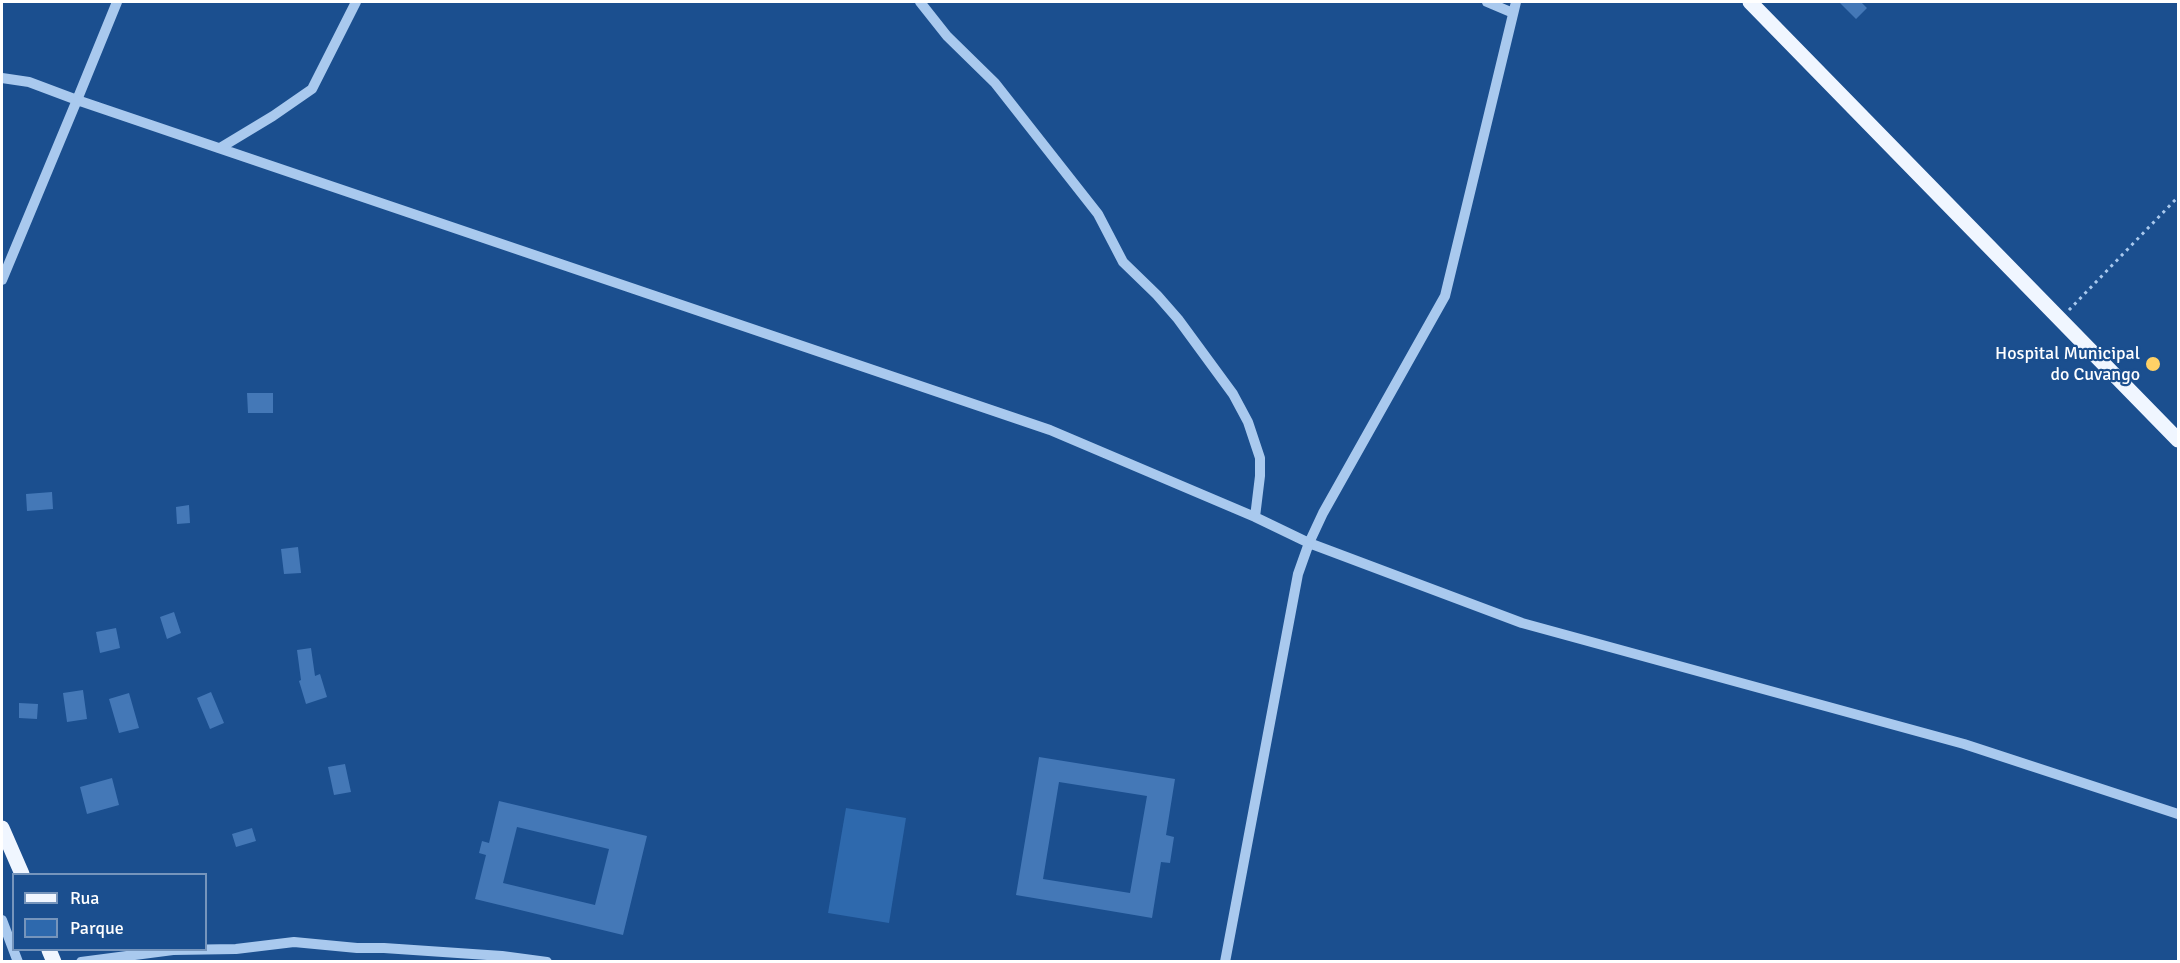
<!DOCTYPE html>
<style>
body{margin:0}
#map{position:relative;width:2180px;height:963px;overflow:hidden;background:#1b4f8f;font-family:Signika,sans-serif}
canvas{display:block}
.frame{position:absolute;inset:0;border:3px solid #fff;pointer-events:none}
.legend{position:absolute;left:12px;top:873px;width:195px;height:78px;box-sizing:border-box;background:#1b4f8f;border:2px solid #7695bc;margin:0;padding:8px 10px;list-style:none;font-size:18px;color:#fff}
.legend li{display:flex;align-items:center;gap:12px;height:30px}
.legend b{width:30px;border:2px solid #7695bc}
</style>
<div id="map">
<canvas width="2180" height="963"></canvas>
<div class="frame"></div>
<ul class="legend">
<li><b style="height:8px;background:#f0f6ff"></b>Rua</li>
<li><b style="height:16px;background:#2e69ad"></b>Parque</li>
</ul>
</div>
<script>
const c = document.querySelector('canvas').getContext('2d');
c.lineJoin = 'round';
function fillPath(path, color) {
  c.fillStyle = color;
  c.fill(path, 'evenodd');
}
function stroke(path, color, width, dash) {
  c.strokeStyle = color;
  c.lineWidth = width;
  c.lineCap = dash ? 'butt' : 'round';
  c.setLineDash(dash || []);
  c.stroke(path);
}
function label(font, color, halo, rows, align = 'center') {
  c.font = font + ' Signika,sans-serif';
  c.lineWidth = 4.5;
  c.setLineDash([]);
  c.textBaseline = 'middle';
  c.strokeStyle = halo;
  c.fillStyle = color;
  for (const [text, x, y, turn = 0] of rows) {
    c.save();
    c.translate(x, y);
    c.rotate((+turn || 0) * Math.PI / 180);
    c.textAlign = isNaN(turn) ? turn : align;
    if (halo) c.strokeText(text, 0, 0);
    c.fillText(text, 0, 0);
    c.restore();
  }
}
const green = new Path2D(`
 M 846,808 L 906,818 L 889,923 L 828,913 Z`);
const building = new Path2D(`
 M 1839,2 L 1861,2 L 1867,8 L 1856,19 Z
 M 247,393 L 273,393 L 273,413 L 248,413 Z
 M 52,492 L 53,509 L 27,511 L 26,494 Z
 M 189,505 L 190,523 L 177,524 L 176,507 Z
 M 298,547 L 301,573 L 284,574 L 281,549 Z
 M 174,612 L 181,633 L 167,639 L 160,617 Z
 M 116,628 L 120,648 L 100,653 L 96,632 Z
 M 311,648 L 315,676 L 320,674 L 327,697 L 306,704 L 299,681 L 301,680 L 297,650 Z
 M 83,690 L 87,719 L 67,722 L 63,693 Z
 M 211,692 L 224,723 L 210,729 L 197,698 Z
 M 129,693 L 139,728 L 119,733 L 109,699 Z
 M 19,703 L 38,704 L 37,719 L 19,718 Z
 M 1039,757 L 1175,779 L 1166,835 L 1174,837 L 1170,863 L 1161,862 L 1152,918 L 1016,895 ZM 1059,782 L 1147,796 L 1130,893 L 1043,879 Z
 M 345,764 L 351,792 L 334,795 L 328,767 Z
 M 112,778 L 119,805 L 87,814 L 80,787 Z
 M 499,801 L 647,836 L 623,935 L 475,899 L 486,855 L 479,853 L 482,841 L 489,843 ZM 517,827 L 609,849 L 595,905 L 503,883 Z
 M 252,828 L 256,841 L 236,847 L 232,834 Z`);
const path = new Path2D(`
 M 2069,310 L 2178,197`);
const minor = new Path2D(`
 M 920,2 L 947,36 L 995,83 L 1098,214 L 1123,262 L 1157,295 L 1178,319 L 1233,394 L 1248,422 L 1260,458 L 1260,476 L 1255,517
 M 1487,2 L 1513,13
 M 2,78 L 29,82 L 77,100 L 117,2
 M 220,148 L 273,116 L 312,89 L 356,2
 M 2,280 L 77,100 L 1050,430 L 1255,517 L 1309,543 L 1522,623 L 1964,744 L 2178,814
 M 2,920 L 18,962
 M 81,962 L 173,950 L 236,949 L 294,942 L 357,948 L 384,948 L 502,956 L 547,962
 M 1225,962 L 1298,574 L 1309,543 L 1323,513 L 1445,296 L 1516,2`);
const major = new Path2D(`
 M 1750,2 L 2178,440
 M 2,828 L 22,874
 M 49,950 L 54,962`);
const markers = [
 [2153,364,8,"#ffd166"]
];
const poiNames = [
 ["Hospital Municipal",2140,354],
 ["do Cuvango",2140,375]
];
fillPath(green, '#2e69ad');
fillPath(building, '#4478b7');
stroke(path, '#a9c9ee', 3, [3, 4.5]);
stroke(minor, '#a9c9ee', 10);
stroke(major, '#f0f6ff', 15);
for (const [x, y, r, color] of markers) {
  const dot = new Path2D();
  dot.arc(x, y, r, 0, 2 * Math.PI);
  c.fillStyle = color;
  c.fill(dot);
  stroke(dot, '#1b4f8f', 2);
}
label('18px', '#fff', '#1b4f8f', poiNames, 'right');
</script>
